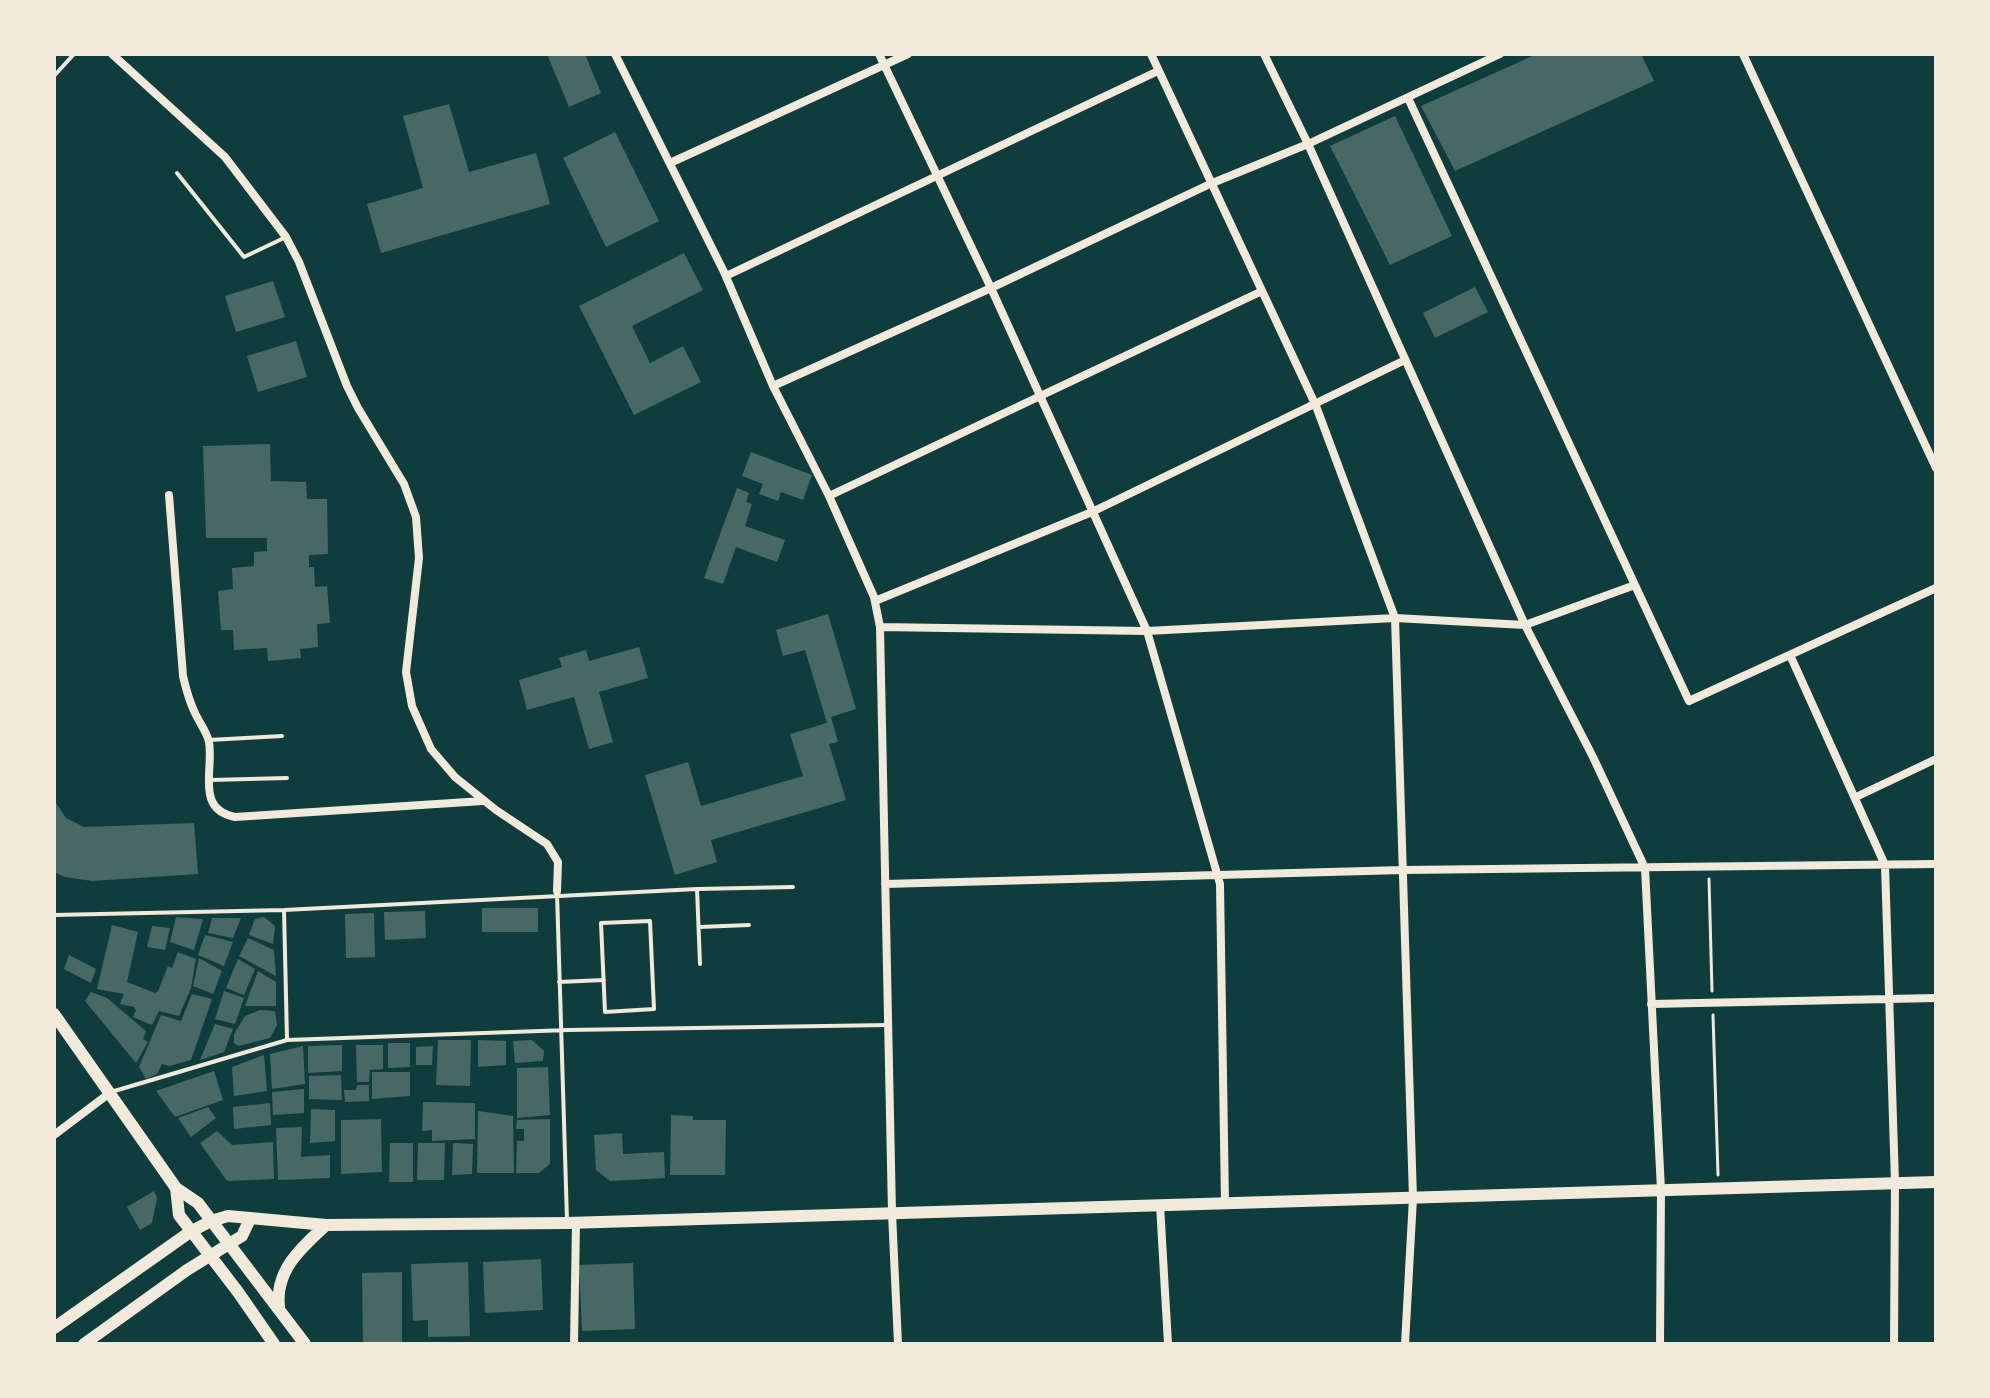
<!DOCTYPE html>
<style>
body{margin:0}
#map{position:relative;width:1990px;height:1398px;overflow:hidden;background:#0f3d3e;font-family:"Asap Condensed",sans-serif}
canvas{display:block}
.frame{position:absolute;inset:0;border:56px solid #f1e9da;pointer-events:none}
</style>
<div id="map">
<canvas width="1990" height="1398"></canvas>
<div class="frame"></div>
</div>
<script>
const c = document.querySelector('canvas').getContext('2d');
c.lineJoin = 'round';
function fillPath(path, color) {
  c.fillStyle = color;
  c.fill(path, 'evenodd');
}
function stroke(path, color, width, dash) {
  c.strokeStyle = color;
  c.lineWidth = width;
  c.lineCap = dash ? 'butt' : 'round';
  c.setLineDash(dash || []);
  c.stroke(path);
}
const building = new Path2D(`
 M 547,54 L 585,54 L 601,93 L 569,107 Z
 M 1537,54 L 1641,54 L 1654,81 L 1455,171 L 1421,106 Z
 M 449,104 L 469,172 L 536,153 L 550,204 L 381,253 L 367,204 L 423,188 L 403,116 Z
 M 1395,116 L 1452,236 L 1390,265 L 1330,146 Z
 M 615,132 L 659,221 L 606,247 L 563,158 Z
 M 684,253 L 703,290 L 632,326 L 650,363 L 683,346 L 701,382 L 634,415 L 579,306 Z
 M 273,281 L 285,317 L 236,332 L 225,296 Z
 M 1475,287 L 1488,312 L 1435,338 L 1423,313 Z
 M 296,341 L 307,377 L 258,392 L 247,356 Z
 M 270,444 L 271,481 L 306,482 L 307,499 L 327,499 L 328,554 L 309,555 L 309,567 L 314,567 L 315,587 L 327,586 L 330,623 L 317,624 L 318,647 L 300,649 L 301,658 L 268,661 L 267,648 L 234,650 L 233,630 L 221,630 L 218,591 L 233,589 L 232,568 L 254,566 L 254,552 L 267,551 L 267,538 L 206,538 L 203,446 Z
 M 751,452 L 812,475 L 803,500 L 781,492 L 778,501 L 759,494 L 763,484 L 742,476 Z
 M 737,488 L 749,493 L 746,502 L 752,504 L 745,526 L 785,540 L 777,562 L 736,547 L 723,584 L 704,578 Z
 M 828,614 L 856,709 L 831,717 L 838,742 L 829,744 L 846,800 L 711,840 L 717,862 L 675,875 L 645,775 L 688,762 L 701,806 L 803,776 L 790,734 L 827,723 L 805,650 L 783,656 L 776,630 Z
 M 639,647 L 648,678 L 599,692 L 613,742 L 589,749 L 574,697 L 527,710 L 519,680 L 562,667 L 559,658 L 586,650 L 589,661 Z
 M 54,800 L 66,818 L 84,827 L 194,823 L 198,874 L 92,881 L 65,877 L 54,872 Z
 M 482,908 L 538,908 L 538,932 L 482,932 Z
 M 425,911 L 426,938 L 385,940 L 384,912 Z
 M 374,913 L 375,957 L 346,958 L 345,914 Z
 M 176,917 L 203,919 L 194,950 L 170,942 Z
 M 264,917 L 275,926 L 273,944 L 249,935 L 255,919 Z
 M 212,918 L 241,918 L 233,938 L 208,933 Z
 M 112,925 L 138,932 L 127,982 L 155,993 L 158,991 L 168,966 L 172,968 L 178,952 L 196,959 L 191,988 L 179,1016 L 159,1011 L 152,1025 L 133,1017 L 136,1010 L 134,1007 L 120,1004 L 124,994 L 97,989 Z
 M 152,926 L 170,928 L 165,950 L 147,947 Z
 M 205,935 L 233,942 L 224,966 L 198,955 Z
 M 248,938 L 274,950 L 276,976 L 239,956 Z
 M 69,955 L 96,969 L 91,983 L 64,969 Z
 M 199,958 L 222,971 L 213,994 L 193,986 Z
 M 238,959 L 255,969 L 244,995 L 226,988 Z
 M 258,971 L 276,982 L 276,1006 L 245,1006 Z
 M 224,991 L 244,998 L 235,1024 L 215,1019 Z
 M 91,992 L 107,998 L 146,1031 L 143,1039 L 148,1042 L 136,1063 L 85,1001 Z
 M 192,994 L 212,999 L 191,1060 L 169,1066 L 162,1064 L 157,1074 L 146,1079 L 139,1067 L 161,1015 L 181,1021 Z
 M 260,1010 L 275,1011 L 277,1025 L 270,1038 L 238,1046 L 234,1043 L 234,1034 L 245,1016 Z
 M 215,1024 L 233,1029 L 224,1052 L 200,1060 Z
 M 438,1040 L 471,1040 L 470,1086 L 436,1085 Z
 M 478,1040 L 506,1041 L 506,1065 L 478,1067 Z
 M 532,1040 L 544,1051 L 543,1061 L 515,1063 L 513,1041 Z
 M 388,1043 L 410,1043 L 410,1067 L 388,1068 Z
 M 342,1045 L 342,1071 L 308,1073 L 308,1046 Z
 M 356,1045 L 383,1045 L 383,1069 L 370,1070 L 369,1082 L 357,1082 Z
 M 303,1046 L 305,1084 L 272,1089 L 270,1054 Z
 M 433,1046 L 432,1065 L 416,1065 L 416,1047 Z
 M 264,1055 L 267,1091 L 234,1096 L 232,1067 Z
 M 548,1067 L 550,1115 L 517,1118 L 517,1068 Z
 M 214,1071 L 223,1100 L 175,1117 L 156,1091 Z
 M 372,1072 L 410,1072 L 410,1096 L 372,1099 Z
 M 341,1075 L 342,1100 L 309,1099 L 309,1076 Z
 M 357,1085 L 369,1085 L 369,1101 L 345,1102 L 344,1090 L 356,1090 Z
 M 304,1089 L 304,1113 L 273,1115 L 272,1092 Z
 M 423,1102 L 475,1103 L 475,1139 L 432,1141 L 432,1130 L 422,1131 Z
 M 270,1103 L 271,1125 L 234,1129 L 233,1107 Z
 M 208,1107 L 216,1118 L 191,1137 L 178,1118 Z
 M 311,1109 L 335,1110 L 335,1141 L 310,1143 Z
 M 478,1111 L 513,1116 L 514,1173 L 477,1173 Z
 M 671,1115 L 693,1116 L 693,1120 L 726,1120 L 725,1175 L 670,1175 Z
 M 381,1119 L 382,1172 L 341,1174 L 341,1120 Z
 M 550,1119 L 550,1164 L 539,1173 L 516,1173 L 517,1141 L 524,1141 L 524,1129 L 516,1129 L 517,1120 Z
 M 302,1127 L 301,1157 L 330,1155 L 330,1178 L 278,1180 L 276,1128 Z
 M 217,1131 L 232,1145 L 273,1142 L 274,1179 L 227,1181 L 200,1143 Z
 M 622,1133 L 623,1154 L 664,1152 L 665,1178 L 610,1181 L 596,1170 L 594,1135 Z
 M 390,1143 L 413,1143 L 413,1182 L 389,1182 Z
 M 418,1143 L 445,1143 L 444,1180 L 417,1180 Z
 M 453,1143 L 473,1144 L 472,1174 L 452,1175 Z
 M 154,1191 L 157,1198 L 152,1223 L 140,1230 L 127,1207 Z
 M 541,1259 L 543,1310 L 485,1313 L 483,1262 Z
 M 468,1262 L 470,1336 L 428,1337 L 428,1320 L 413,1321 L 411,1264 Z
 M 633,1263 L 635,1329 L 582,1331 L 579,1265 Z
 M 402,1272 L 402,1344 L 363,1344 L 362,1273 Z`);
const path = new Path2D(`
 M 1709,879 L 1712,991
 M 1713,1015 L 1718,1175`);
const service = new Path2D(`
 M 54,76 L 74,54
 M 177,173 L 244,257 L 286,237
 M 209,740 L 282,736
 M 211,780 L 287,778
 M 697,889 L 793,887
 M 557,893 L 567,1220
 M 284,910 L 287,1039
 M 54,915 L 284,910 L 697,889 L 700,964
 M 650,921 L 654,1009 L 605,1012 L 601,923 Z
 M 699,927 L 749,925
 M 559,982 L 604,980
 M 111,1092 L 287,1040 L 568,1030 L 888,1025`);
const minor = new Path2D(`
 M 112,54 L 225,157 L 286,237 L 299,262 L 347,386 L 358,408 L 404,484 L 416,517 L 419,558 L 406,672 L 412,706 L 431,749 L 455,777 L 496,810 L 547,844 L 558,862 L 557,891
 M 615,54 L 724,272 L 773,386 L 829,496 L 874,597 L 880,627 L 892,1213 L 898,1344
 M 879,54 L 991,288 L 1147,631 L 1220,884 L 1225,1203
 M 1151,54 L 1316,406 L 1395,618 L 1413,1198 L 1405,1344
 M 1264,54 L 1308,144 L 1525,625 L 1593,757 L 1645,868 L 1661,1190 L 1660,1344
 M 1743,54 L 1936,468
 M 1408,98 L 1689,701 L 1936,588
 M 670,163 L 908,54
 M 726,276 L 1158,71
 M 773,386 L 991,288 L 1210,184 L 1308,144 L 1500,54
 M 169,495 L 183,676 C 186,689 189,701 195,713 C 199,722 207,732 209,742 C 214,770 195,809 235,817 L 483,801
 M 829,496 L 1260,292
 M 875,601 L 1092,512 L 1405,360
 M 880,627 L 1147,631 L 1395,618 L 1525,625 L 1635,585
 M 1790,655 L 1885,865 L 1895,1183 L 1894,1344
 M 1856,797 L 1936,759
 M 885,884 L 1403,870 L 1936,864
 M 1651,1004 L 1936,998
 M 54,1135 L 111,1092
 M 1160,1205 L 1168,1344
 M 574,1344 L 576,1223`);
const secondary = new Path2D(`
 M 54,1014 L 176,1188 L 198,1203 L 305,1344
 M 176,1188 L 179,1215 L 238,1292 L 274,1344
 M 279,1307 C 275,1270 301,1248 326,1225
 M 54,1328 L 190,1232 L 211,1221 L 228,1216 L 326,1225 L 567,1223 L 1936,1182
 M 84,1344 L 187,1270 L 242,1236 L 250,1219`);
fillPath(building, '#486865');
stroke(path, '#f1e9da', 3);
stroke(service, '#f1e9da', 4);
stroke(minor, '#f1e9da', 8);
stroke(secondary, '#f1e9da', 12);
</script>
